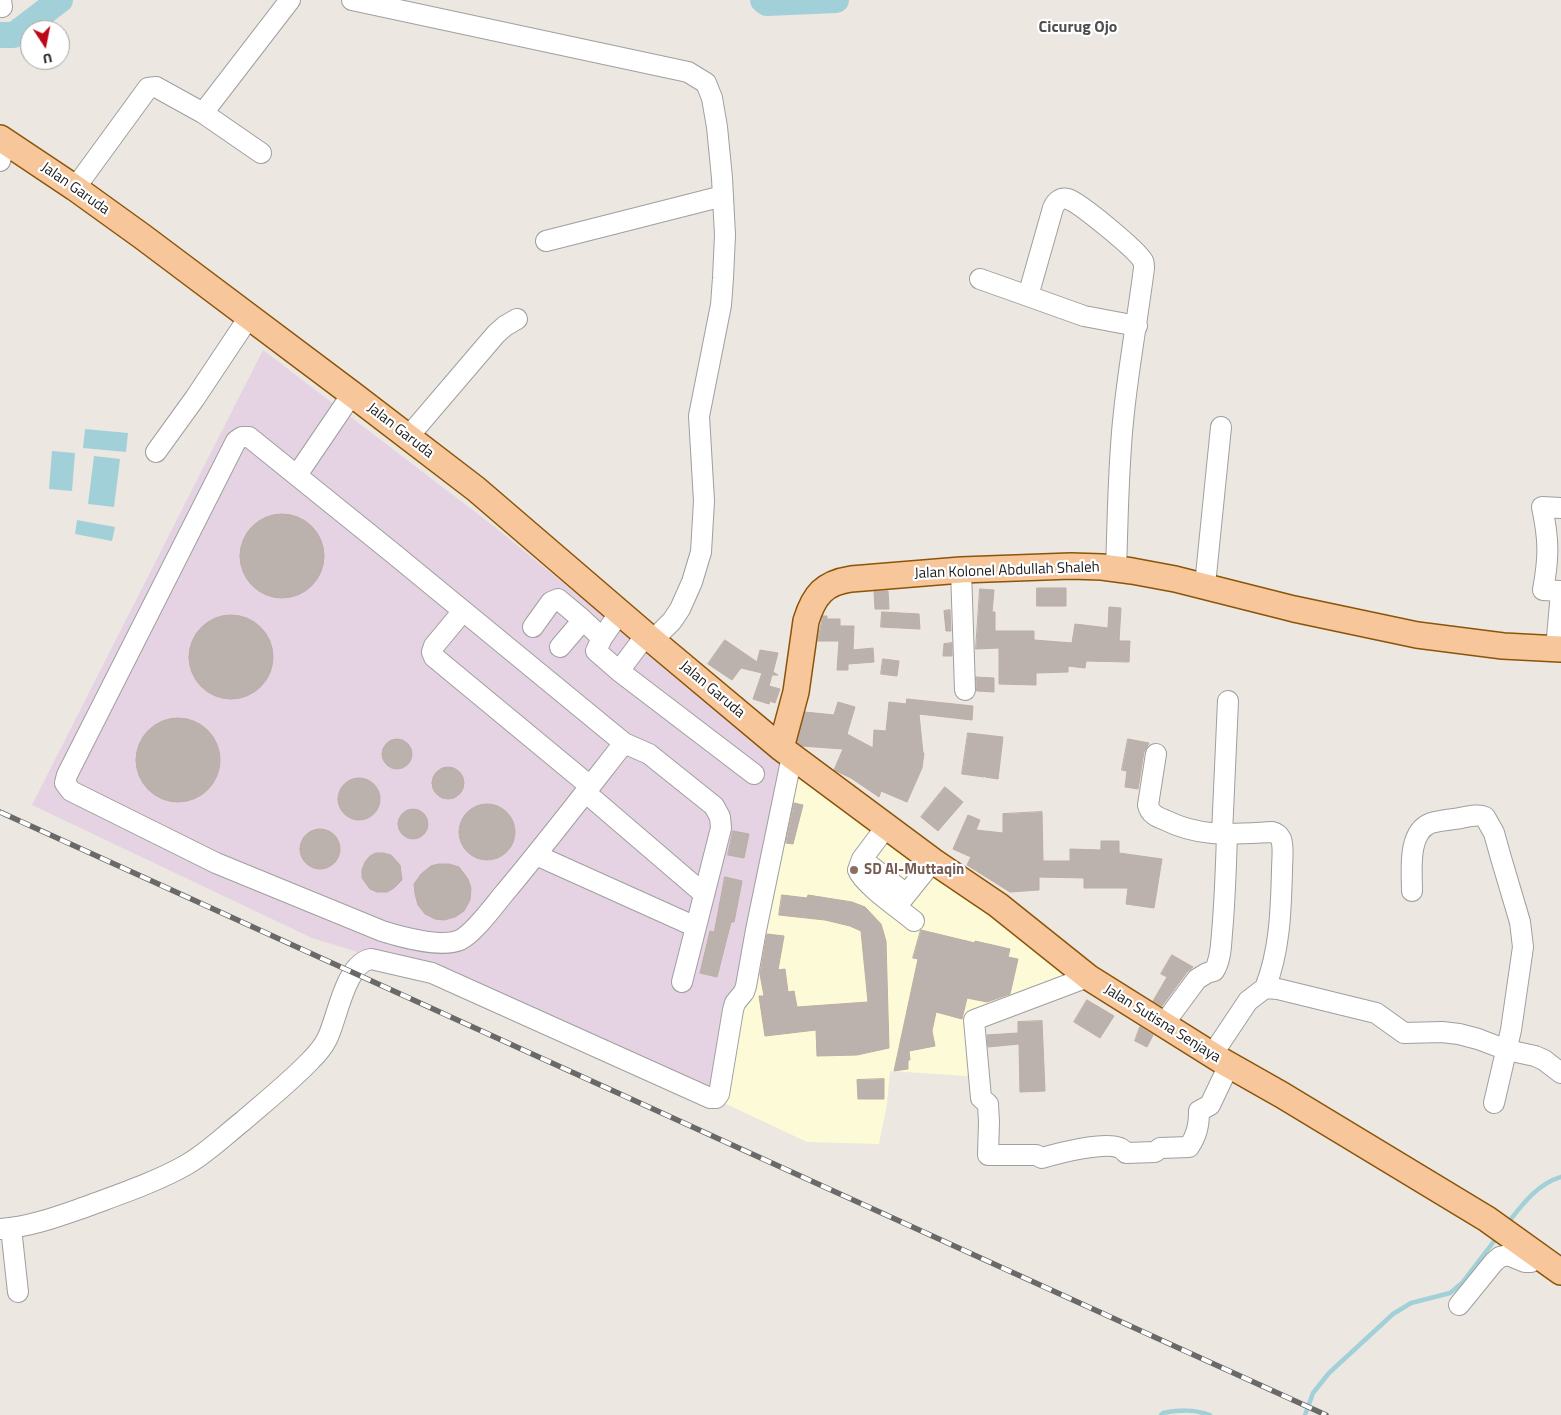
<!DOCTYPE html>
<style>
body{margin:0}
#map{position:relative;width:1561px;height:1415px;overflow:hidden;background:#ece7e0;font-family:"Titillium Web",sans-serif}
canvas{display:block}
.north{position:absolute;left:20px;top:20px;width:50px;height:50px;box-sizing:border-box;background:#fff;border:1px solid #a4a4a4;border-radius:50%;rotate:169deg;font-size:14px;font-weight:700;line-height:20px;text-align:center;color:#1b1b1b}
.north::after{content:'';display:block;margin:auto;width:18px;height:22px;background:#bc0918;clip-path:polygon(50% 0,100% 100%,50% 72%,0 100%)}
</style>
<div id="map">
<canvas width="1561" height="1415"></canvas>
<div class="north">U</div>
</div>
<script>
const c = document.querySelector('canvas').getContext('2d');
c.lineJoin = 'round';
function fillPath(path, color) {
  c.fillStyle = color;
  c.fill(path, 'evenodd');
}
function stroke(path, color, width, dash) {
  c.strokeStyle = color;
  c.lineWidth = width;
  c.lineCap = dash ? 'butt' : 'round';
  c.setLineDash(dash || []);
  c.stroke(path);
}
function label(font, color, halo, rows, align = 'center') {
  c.font = font + ' "Titillium Web",sans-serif';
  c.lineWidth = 4.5;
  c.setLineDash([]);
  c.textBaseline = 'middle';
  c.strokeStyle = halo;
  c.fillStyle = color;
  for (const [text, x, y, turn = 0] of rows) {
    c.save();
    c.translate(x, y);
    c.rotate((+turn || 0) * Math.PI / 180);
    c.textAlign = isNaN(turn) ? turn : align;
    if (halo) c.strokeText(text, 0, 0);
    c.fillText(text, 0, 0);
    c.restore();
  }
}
const industrial = new Path2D(`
 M 263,350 L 496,528 L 786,765 L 717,1094 L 371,956 L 312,938 L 32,805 Z`);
const education = new Path2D(`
 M 795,763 L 1076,977 L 988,1016 L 967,1076 L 890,1071 L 887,1104 L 879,1144 L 807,1142 L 722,1102 Z`);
const water = new Path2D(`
 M 85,429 L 128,433 L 126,452 L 83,448 Z
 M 52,451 L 75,453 L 72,491 L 49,489 Z
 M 94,456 L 120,459 L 114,507 L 88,504 Z
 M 77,520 L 115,527 L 112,541 L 75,534 Z`);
const stream = new Path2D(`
 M 1507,1224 C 1522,1205 1537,1184 1561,1177
 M 1161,1415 L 1163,1413 C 1180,1410 1193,1409 1210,1415
 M 1305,1415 L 1313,1393 L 1329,1373 L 1393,1314 L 1411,1303 L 1450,1293 L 1462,1283 L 1498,1236`);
const river = new Path2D(`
 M 763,0 L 767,3 L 836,0
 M 0,35 L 14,35 L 60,0`);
const building = new Path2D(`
 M240 556a42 42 0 1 1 84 0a42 42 0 1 1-84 0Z
 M 1037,588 L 1066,588 L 1066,606 L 1037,606 Z
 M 980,589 L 994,590 L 992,612 L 995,612 L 995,631 L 1034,631 L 1034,640 L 1072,643 L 1075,624 L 1108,628 L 1109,607 L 1121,608 L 1119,641 L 1130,641 L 1129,662 L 1086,661 L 1085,668 L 1068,666 L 1068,672 L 1036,673 L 1036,685 L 999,684 L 999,648 L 976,649 Z
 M 883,591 L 888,591 L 889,609 L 875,609 L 874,592 Z
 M 950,610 L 951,631 L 946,631 L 944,611 Z
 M 882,612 L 919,614 L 920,629 L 881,627 Z
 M189 657a42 42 0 1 1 84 0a42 42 0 1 1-84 0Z
 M 823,616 L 827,616 L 827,619 L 840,619 L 840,626 L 854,626 L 853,650 L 873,648 L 874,662 L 848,664 L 848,670 L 837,670 L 839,641 L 818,641 Z
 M 725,640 L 757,662 L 760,650 L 778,653 L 773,672 L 778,675 L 772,675 L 769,686 L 780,689 L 775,703 L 770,701 L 769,704 L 753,699 L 762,673 L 741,668 L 732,680 L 708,664 Z
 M 952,643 L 952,656 L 943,656 L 944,644 Z
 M 883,659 L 899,661 L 897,676 L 881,674 Z
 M 976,677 L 994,678 L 994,692 L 977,691 Z
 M 907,699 L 973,706 L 972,720 L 919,714 L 923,753 L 924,753 L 922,768 L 907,802 L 881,791 L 879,797 L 851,778 L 834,770 L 843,749 L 802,746 L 797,742 L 805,712 L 834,715 L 838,702 L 855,707 L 847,734 L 873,748 L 874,730 L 886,731 L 889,702 L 906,704 Z
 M136 760a42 42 0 1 1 84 0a42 42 0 1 1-84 0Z
 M 968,733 L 1003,737 L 998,779 L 985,777 L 986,775 L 984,777 L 962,774 Z
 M382 754a15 15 0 1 1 30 0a15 15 0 1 1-30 0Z
 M 1128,739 L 1149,743 L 1144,752 L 1138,789 L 1125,787 L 1127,771 L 1122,770 Z
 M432 783a16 16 0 1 1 32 0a16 16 0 1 1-32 0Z
 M338 799a21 21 0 1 1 42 0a21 21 0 1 1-42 0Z
 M 945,787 L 963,802 L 938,831 L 921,817 Z
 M 794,803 L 803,805 L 793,844 L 786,843 Z
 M459 832a28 28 0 1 1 56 0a28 28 0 1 1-56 0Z
 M398 824a15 15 0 1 1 30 0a15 15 0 1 1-30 0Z
 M 1042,812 L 1043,861 L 1070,861 L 1070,849 L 1101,850 L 1101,841 L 1119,841 L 1119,853 L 1162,859 L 1154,908 L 1126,904 L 1128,888 L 1084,888 L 1084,878 L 1039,877 L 1039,890 L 1010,892 L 967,865 L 971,857 L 953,849 L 968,815 L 980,820 L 976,830 L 1003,833 L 1003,814 Z
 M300 849a20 20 0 1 1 40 0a20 20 0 1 1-40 0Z
 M 733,831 L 749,834 L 744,858 L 728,855 Z
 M 376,853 L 383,853 L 391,855 L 400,865 L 402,880 L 394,888 L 387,892 L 377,892 L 370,889 L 362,878 L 362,870 L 365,862 L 370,856 Z
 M 439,864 L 449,864 L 459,867 L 468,879 L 471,888 L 470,900 L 464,911 L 455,917 L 444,920 L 435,919 L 425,914 L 418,905 L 415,894 L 414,884 L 421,874 L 431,866 Z
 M 725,877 L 742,881 L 734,922 L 731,922 L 717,977 L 700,973 L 710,931 L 714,932 Z
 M 782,895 L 807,898 L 808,895 L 852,902 L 865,907 L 881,924 L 886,941 L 889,1048 L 857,1055 L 817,1056 L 816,1030 L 765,1036 L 759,996 L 764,996 L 760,974 L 767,934 L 784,936 L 778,970 L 785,969 L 788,992 L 794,991 L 797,1007 L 868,1002 L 861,931 L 850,926 L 825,920 L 779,915 Z
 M 921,930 L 975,943 L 975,941 L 1010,949 L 1008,957 L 1018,959 L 1010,994 L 987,1002 L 967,998 L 962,1019 L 936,1012 L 932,1031 L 935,1046 L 909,1051 L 910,1060 L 908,1060 L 908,1069 L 894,1071 L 918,959 L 913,958 Z
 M 1172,955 L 1193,967 L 1187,972 L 1162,1006 L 1153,1001 L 1167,977 L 1161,974 Z
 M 1087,1000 L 1114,1016 L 1100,1038 L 1074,1022 Z
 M 1042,1021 L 1045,1091 L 1020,1092 L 1019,1044 L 988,1047 L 987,1035 L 1018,1033 L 1018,1022 Z
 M 1140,1027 L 1153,1035 L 1147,1047 L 1135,1041 Z
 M 884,1079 L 884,1099 L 858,1099 L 857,1080 Z`);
const minor = new Path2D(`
 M 1,0 L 2,7
 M 352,0 L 688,72 L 706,83 L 712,98 L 717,127 L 722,178 L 725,235 L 723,278 L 721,305 L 699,416 L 704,501 L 701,552 L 692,582 L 680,609 L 672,621 L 653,640
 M 203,113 L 261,153
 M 0,161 L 5,141
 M 75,188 L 148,88 L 156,87 L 203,113 L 290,0
 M 546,241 L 723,196
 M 980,279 L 1028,296 L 1053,208 C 1056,201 1061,197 1068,199 C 1080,203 1137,250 1143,261 C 1144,263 1144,266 1144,268 C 1138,316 1129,364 1124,412 C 1118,464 1118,517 1116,569
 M 1028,296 L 1084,316 L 1137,326
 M 408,437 L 496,334 L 505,326 L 517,319
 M 156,452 L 195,398 L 249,317
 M 297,475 L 352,394
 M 1561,508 L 1542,507 C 1549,540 1549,557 1543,590 L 1561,591
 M 961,570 L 965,690
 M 1205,585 L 1221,427
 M 463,611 L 434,646 L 432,652 L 434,657 L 590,786
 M 620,612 L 602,638 L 596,651 L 619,671 L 754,774
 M 533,627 L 551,602 L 558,599 L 583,620 L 602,638
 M 560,647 L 583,620
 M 1556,649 L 1561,592
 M 619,671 L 646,635
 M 624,743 C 584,794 544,846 502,896 C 493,907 473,934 460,940 C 442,948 401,937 382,931 L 216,863 L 71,791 L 65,783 L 67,775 L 236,441 L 242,437 L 249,437 L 394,554 L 624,743 L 649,754 L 714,806 L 720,817 L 721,828 L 682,982
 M 1156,754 L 1148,805 C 1150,814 1157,817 1165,820 C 1201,838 1233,834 1272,832 C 1276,833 1279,835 1281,839 C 1284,847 1282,861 1282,870 C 1281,909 1280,951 1265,988
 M 585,792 L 704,894
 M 886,827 L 862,859 L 858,870 C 863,884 901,910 914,921
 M 1222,834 L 1228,701
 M 536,855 L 696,927
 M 862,859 L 906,894
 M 1412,891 C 1412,871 1407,832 1431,823 C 1438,821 1446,820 1454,819 C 1464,818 1476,813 1485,817 L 1494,833 L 1501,858 L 1520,922 L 1523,947 L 1511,1030 L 1494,1103
 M 896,907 L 933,861
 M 1088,977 L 974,1020 L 981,1098 L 988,1104 L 989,1122 L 988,1155 L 1036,1155 L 1042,1158 C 1059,1153 1105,1141 1120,1148 C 1122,1149 1125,1152 1126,1153 L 1155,1152 L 1160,1148 L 1189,1147 C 1197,1135 1199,1125 1199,1111 L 1210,1105 L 1229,1065
 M 1163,1025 L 1197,979 L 1207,973 L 1214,971 C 1221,960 1221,945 1222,933 C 1225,900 1226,867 1227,834
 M 1212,1055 L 1248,1001 L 1265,988 L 1278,989 L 1376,1013 L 1404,1033 L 1442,1032 L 1459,1034 L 1478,1039 L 1507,1050 L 1535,1056 L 1544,1060 L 1561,1073
 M 11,1228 L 18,1292
 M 0,1229 C 31,1227 59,1216 88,1206 C 120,1194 156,1182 186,1165 C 207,1153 224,1136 243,1121 C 266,1101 290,1082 311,1060 C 317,1054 323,1047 327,1039 C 337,1020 345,963 371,959 L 432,973 L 710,1098 L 716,1098 L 719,1094 L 733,1010 L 735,1003 L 744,992 L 746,986 L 756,930 L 792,756
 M 1459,1305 L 1494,1262 L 1500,1257 L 1508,1255 L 1525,1262 L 1531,1262 L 1538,1254`);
const major = new Path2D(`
 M 0,138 L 75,188 L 143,237 L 352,394 L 476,489 L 646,635 L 781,748 L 933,861 L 998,905 L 1088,977 L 1222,1061 L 1282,1095 L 1487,1219 L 1561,1272
 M 781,748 L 796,692 L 806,621 C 814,595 824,583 851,579 L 961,570 L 1071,566 L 1102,567 L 1132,571 L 1175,579 L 1294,609 L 1417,635 L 1503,646 L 1561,649`);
const rail = new Path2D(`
 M 0,812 L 1326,1415`);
const markers = [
 [854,870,5,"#8d6e63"]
];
const streetNames = [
 ["Jalan Garuda",75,189,35],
 ["Jalan Garuda",400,431,38],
 ["Jalan Kolonel Abdullah Shaleh",1007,571,-2],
 ["Jalan Garuda",712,690,40],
 ["Jalan Sutisna Senjaya",1162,1024,32]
];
const educationNames = [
 ["SD Al-Muttaqin",864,870]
];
const neighbourhoodNames = [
 ["Cicurug Ojo",1078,28]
];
fillPath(industrial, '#e5d3e3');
fillPath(education, '#fdfad8');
fillPath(water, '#a2d0d8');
stroke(stream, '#a2d0d8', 4.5);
stroke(river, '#a2d0d8', 26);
fillPath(building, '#bcb2ad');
stroke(building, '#bdada4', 1);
stroke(minor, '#9f9f9f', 22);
stroke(major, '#8b5407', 28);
stroke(minor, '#fff', 20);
stroke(major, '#f7c79b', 25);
stroke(rail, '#696969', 5.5);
stroke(rail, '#fff', 4, [11]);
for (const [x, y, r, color] of markers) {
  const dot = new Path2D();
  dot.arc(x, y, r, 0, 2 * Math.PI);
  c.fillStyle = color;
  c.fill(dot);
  stroke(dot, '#fff', 2);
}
label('15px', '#1b1b1b', '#fff', streetNames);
label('bold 15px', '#785e54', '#fff', educationNames, 'left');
label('bold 16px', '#4e4e4e', '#fff', neighbourhoodNames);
</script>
